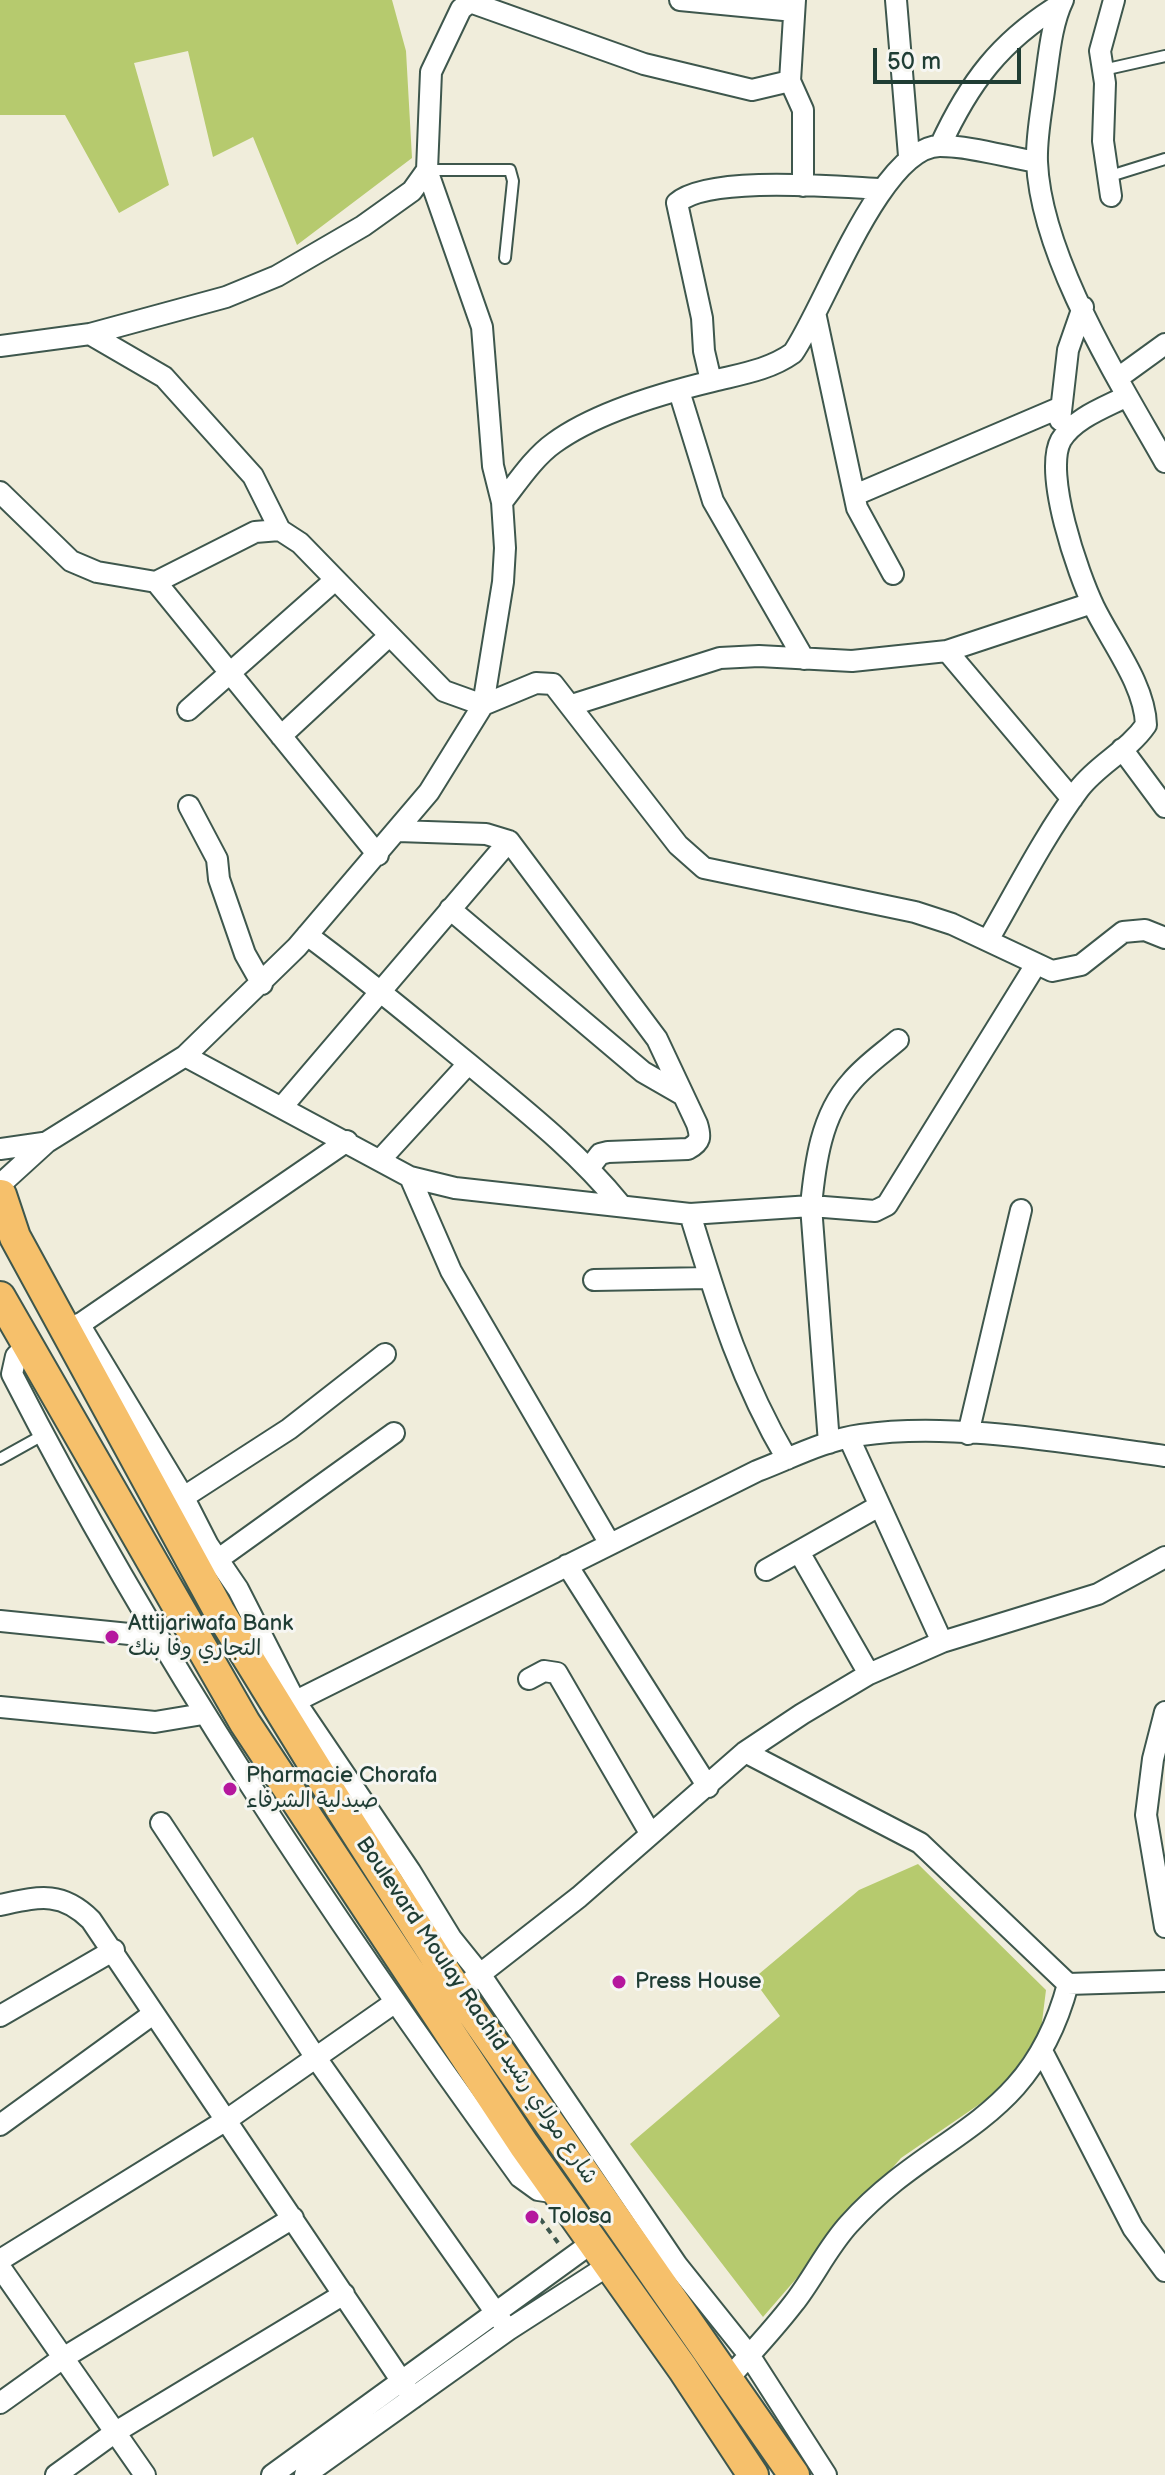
<!DOCTYPE html>
<meta charset="utf-8">
<style>
body{margin:0}
#map{position:relative;width:1165px;height:2475px;overflow:hidden;background:#f0eddb;font-family:"Balsamiq Sans",sans-serif}
canvas{display:block}
.scale{position:absolute;left:873px;top:48px;width:148px;height:36px;box-sizing:border-box;border:4px solid #1f3d34;border-top:0;padding-left:10px;font-size:24px;line-height:28px;white-space:nowrap;color:#1f3d34;-webkit-text-stroke:6px #f6f6f2;paint-order:stroke}
</style>
<div id="map">
<canvas width="1165" height="2475"></canvas>
<div class="scale">50 m</div>
</div>
<script>
const c = document.querySelector('canvas').getContext('2d');
c.lineJoin = 'round';
function fillPath(path, color) {
  c.fillStyle = color;
  c.fill(path, 'evenodd');
}
function stroke(path, color, width, dash) {
  c.strokeStyle = color;
  c.lineWidth = width;
  c.lineCap = dash ? 'butt' : 'round';
  c.setLineDash(dash || []);
  c.stroke(path);
}
function label(font, color, halo, rows, align = 'center') {
  c.font = font + ' "Balsamiq Sans","Playpen Sans Arabic",sans-serif';
  c.lineWidth = 6;
  c.setLineDash([]);
  c.textBaseline = 'middle';
  c.strokeStyle = halo;
  c.fillStyle = color;
  for (const [text, x, y, turn = 0] of rows) {
    c.save();
    c.translate(x, y);
    c.rotate((+turn || 0) * Math.PI / 180);
    c.textAlign = isNaN(turn) ? turn : align;
    if (halo) c.strokeText(text, 0, 0);
    c.fillText(text, 0, 0);
    c.restore();
  }
}
const green = new Path2D(`
 M 0,0 L 392,0 L 406,51 L 412,158 L 297,245 L 253,137 L 213,157 L 188,51 L 134,63 L 169,185 L 119,213 L 65,115 L 0,115 Z
 M 918,1864 L 1046,1990 L 1041,2030 L 1003,2088 L 901,2158 L 763,2317 L 630,2144 L 780,2016 L 753,1979 L 859,1890 Z`);
const path = new Path2D(`
 M 533,2209 L 559,2244`);
const service = new Path2D(`
 M 1103,70 L 1165,56
 M 427,170 L 510,170 L 513,181 L 505,258
 M 1107,177 L 1165,159
 M 0,1459 L 43,1435`);
const minor = new Path2D(`
 M 680,0 L 794,11
 M 896,0 L 909,156
 M 1063,0 C 1051,25 1049,56 1045,83 C 1042,109 1036,136 1037,162 C 1041,257 1118,379 1165,462
 M 790,81 L 795,0
 M 940,146 C 969,83 1000,41 1061,4
 M 427,170 L 482,327 L 493,466 L 502,502
 M 1111,196 L 1103,141 L 1105,83 L 1100,51 L 1114,0
 M 816,317 L 857,508 L 893,574
 M 90,334 L 164,377 L 253,476 L 280,530
 M 0,346 L 90,334 L 226,297 L 277,276 L 363,226 L 412,191 L 427,170 L 431,72 L 461,9 L 470,2 L 644,64 L 752,90 L 790,81 L 803,110 L 803,186
 M 1118,378 L 1165,344
 M 711,381 L 704,351 L 702,318 L 677,203 C 708,175 838,187 882,189
 M 679,391 L 713,501 L 804,659
 M 1060,420 L 1068,350 L 1083,307
 M 0,492 L 71,561 L 97,572 L 156,582 L 378,855
 M 855,495 L 1059,408
 M 156,582 L 255,532 L 280,530 L 300,543 L 444,691 L 483,705 L 536,683 L 553,684 L 678,845 L 704,868 L 915,912 L 952,924 L 1052,971 L 1081,965 L 1123,932 L 1145,930 L 1165,938
 M 947,651 L 1072,799
 M 572,705 L 720,658 L 759,656 L 852,661 L 947,651 L 1092,603
 M 188,710 L 335,580
 M 281,736 L 389,636
 M 1122,749 L 1165,807
 M 189,806 L 217,859 L 219,879 L 245,954 L 262,984
 M 398,831 L 486,834 L 509,841 L 657,1039 L 697,1124 C 701,1137 701,1142 688,1149 L 608,1152 L 600,1154 L 590,1167
 M 450,909 L 643,1072 L 683,1095
 M 307,935 C 363,976 415,1020 469,1064 C 523,1109 576,1150 620,1204
 M 988,940 C 1017,890 1044,836 1079,789 C 1098,764 1128,751 1146,725 C 1145,685 1111,642 1094,607 C 1078,574 1043,473 1061,440 C 1074,418 1106,407 1127,396
 M 185,1056 L 410,1177 L 455,1188 L 690,1214 L 811,1206 C 815,1164 821,1115 851,1082 C 864,1066 883,1053 898,1040
 M 282,1107 L 509,841
 M 0,1149 L 43,1143
 M 380,1160 L 468,1064
 M 410,1177 L 451,1271 L 610,1544
 M 2,1183 L 47,1142 L 185,1056 L 297,947 L 429,792 L 483,705 L 503,582 L 505,548 L 502,502 C 517,483 534,457 554,443 C 595,413 663,393 713,381 C 741,374 769,370 793,353 C 825,307 881,146 940,146 C 971,146 1006,157 1037,162
 M 690,1214 C 718,1305 739,1377 787,1459
 M 594,1280 L 709,1278
 M 79,1324 L 184,1498 L 208,1545 L 238,1589 L 295,1701 L 410,1871 L 451,1938 L 480,1974 L 677,2265 L 749,2355 L 826,2475
 M 70,1331 L 347,1141
 M 28,1345 L 16,1356 L 12,1374 C 157,1657 334,1921 520,2177 L 538,2190 L 558,2193
 M 968,1434 L 1021,1210
 M 849,1438 L 942,1642
 M 829,1443 L 811,1206 L 875,1211 L 887,1205 L 1035,966
 M 173,1504 L 289,1429 L 385,1354
 M 799,1552 L 869,1674
 M 567,1565 L 708,1787
 M 206,1568 L 394,1433
 M 766,1570 L 879,1506
 M 0,1621 L 159,1637
 M 529,1679 L 544,1671 L 557,1673 L 650,1833
 M 0,1707 L 155,1722 L 203,1714
 M 284,1707 L 757,1471 C 791,1458 825,1440 861,1435 C 953,1421 1073,1444 1165,1456
 M 1165,1712 L 1153,1759 L 1146,1815 L 1165,1927
 M 745,1752 L 920,1843 L 1068,1984 L 1165,1981
 M 161,1823 L 316,2058 L 508,2330
 M 0,1905 C 38,1897 61,1890 91,1920 L 413,2398
 M 470,1982 L 579,1897 L 745,1752 L 802,1714 L 869,1674 L 942,1642 L 1098,1594 L 1165,1557
 M 0,2016 L 114,1950
 M 1043,2053 L 1133,2228 L 1165,2271
 M 0,2125 L 153,2014
 M 0,2260 L 228,2119 L 394,2003
 M 0,2267 L 145,2475
 M 729,2378 C 751,2353 773,2330 793,2304 C 813,2279 827,2248 849,2224 C 935,2129 1030,2127 1068,1984
 M 0,2403 L 63,2358 L 293,2218
 M 56,2475 L 114,2433 L 344,2294
 M 272,2475 L 593,2242
 M 305,2475 L 508,2330 L 609,2265`);
const primary = new Path2D(`
 M 1,1195 L 15,1237 L 219,1611 L 341,1809 L 458,1992 L 794,2475
 M 0,1297 L 245,1723 L 524,2145 L 683,2369 L 753,2475`);
const markers = [
 [112,1637,8,"#b5179e"],
 [230,1789,8,"#b5179e"],
 [619,1982,8,"#b5179e"],
 [532,2217,8,"#b5179e"]
];
const poiNames = [
 ["Attijariwafa Bank",128,1624],
 ["التجاري وفا بنك",128,1649],
 ["Pharmacie Chorafa",246,1776],
 ["صيدلية الشرفاء",246,1801],
 ["Press House",635,1982],
 ["Tolosa",548,2217]
];
const streetNames = [
 ["Boulevard Moulay Rachid شارع مولاي رشيد",476,2011,56]
];
fillPath(green, '#b6ca6e');
stroke(service, '#3e574d', 14);
stroke(minor, '#3e574d', 24);
stroke(primary, '#3e574d', 34);
stroke(path, '#3e574d', 4, [6, 6]);
stroke(service, '#fff', 10);
stroke(minor, '#fff', 20);
stroke(primary, '#f6c06b', 30);
for (const [x, y, r, color] of markers) {
  const dot = new Path2D();
  dot.arc(x, y, r, 0, 2 * Math.PI);
  c.fillStyle = color;
  c.fill(dot);
  stroke(dot, '#f6f6f2', 3);
}
label('22px', '#1f3d34', '#f6f6f2', poiNames, 'left');
label('22px', '#1f3d34', '#f6f6f2', streetNames);
</script>
